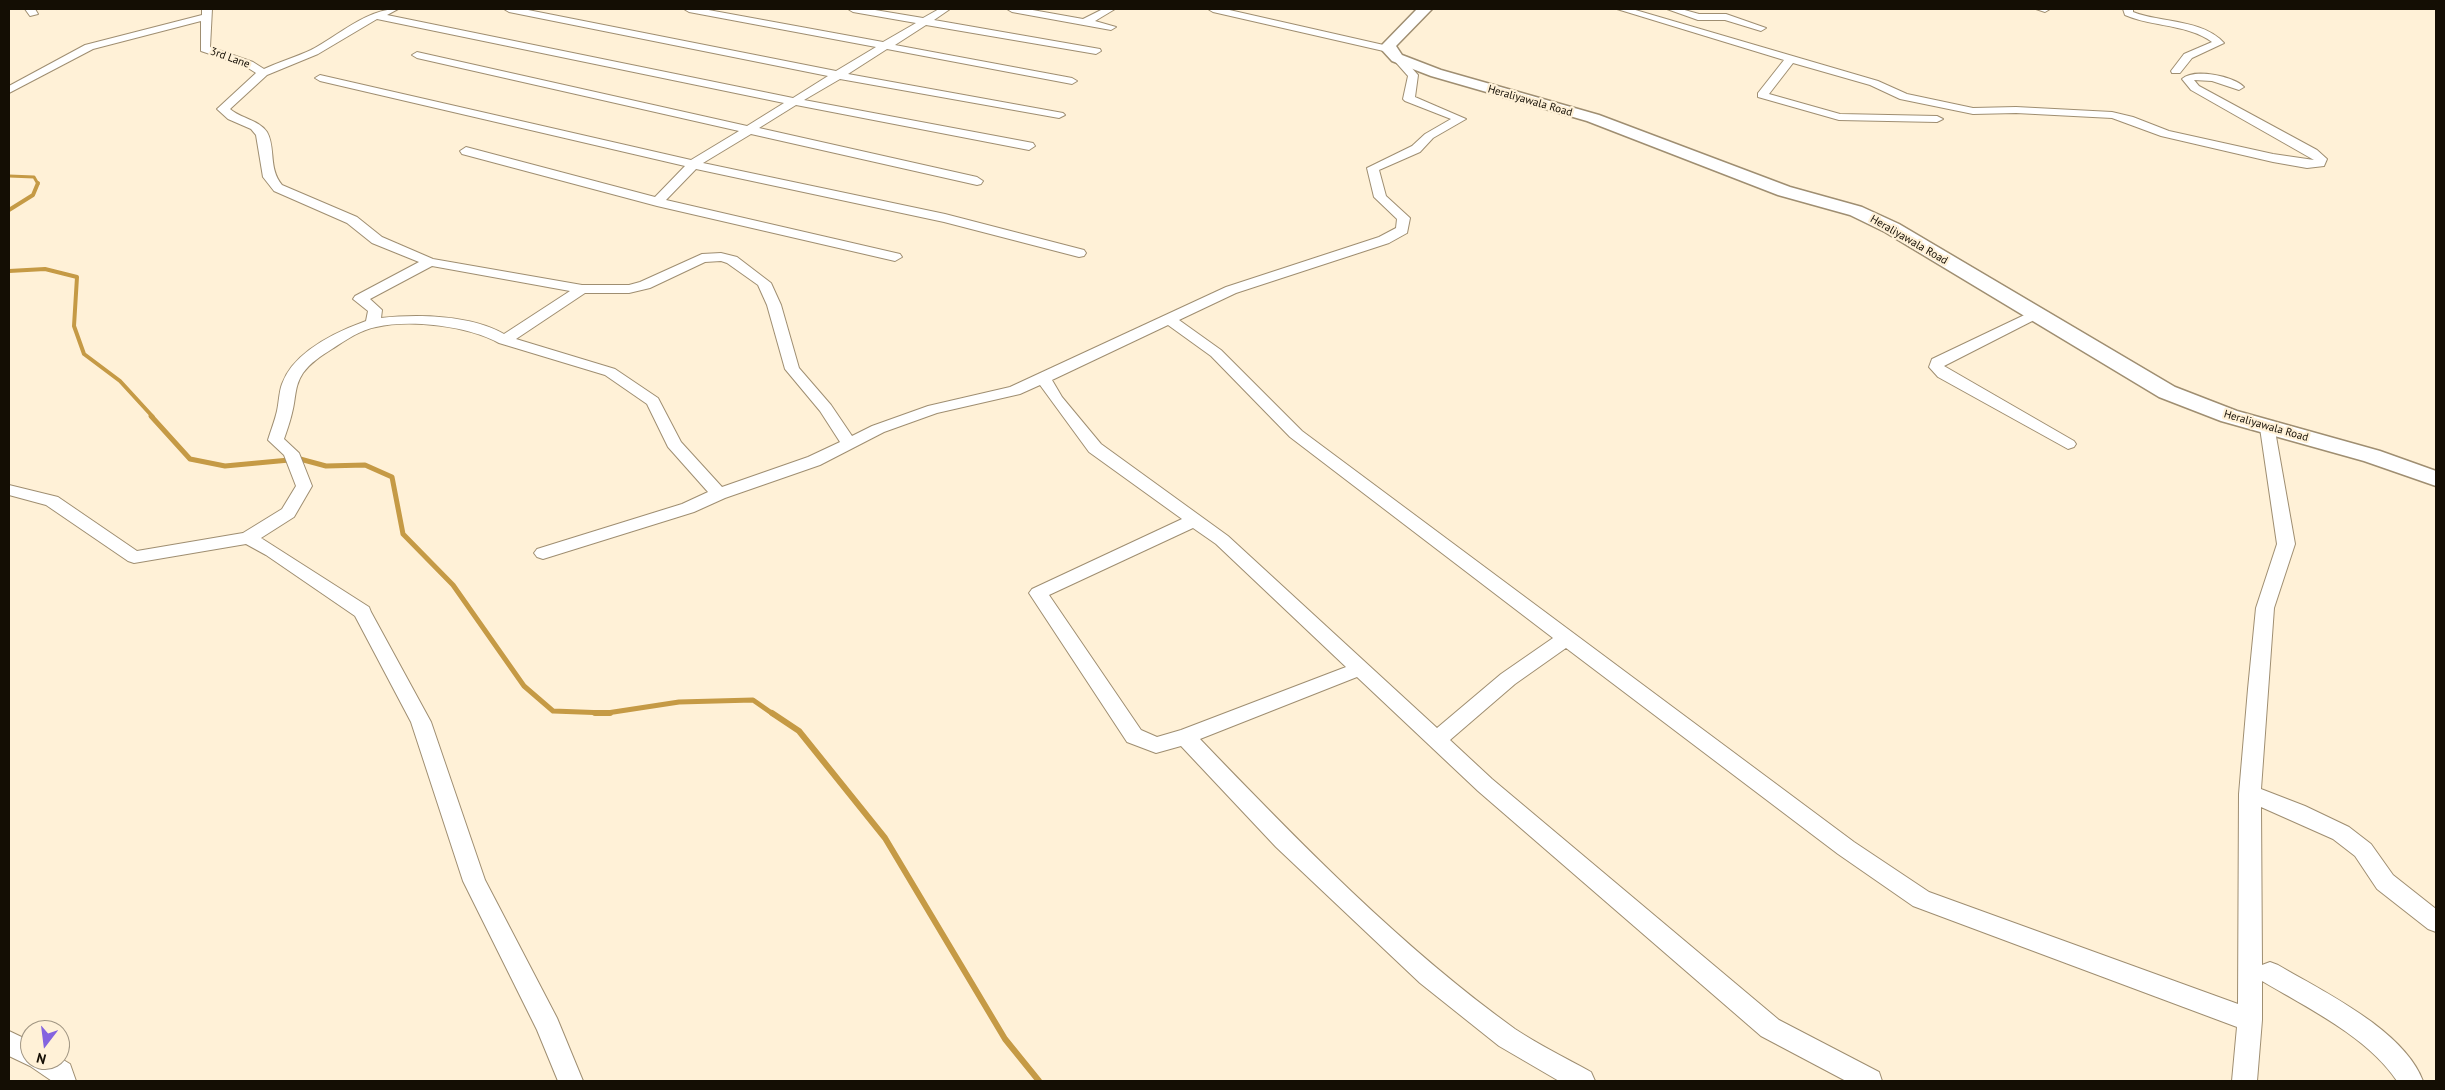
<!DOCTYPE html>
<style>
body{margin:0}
#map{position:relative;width:2445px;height:1090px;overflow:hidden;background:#fff1d7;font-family:"PT Sans",sans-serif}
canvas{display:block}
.frame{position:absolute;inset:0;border:10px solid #140e04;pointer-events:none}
.north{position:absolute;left:20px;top:1020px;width:50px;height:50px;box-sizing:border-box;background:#fff1d7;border:1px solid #a19683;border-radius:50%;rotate:195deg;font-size:14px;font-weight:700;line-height:20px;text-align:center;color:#140e04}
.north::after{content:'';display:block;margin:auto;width:18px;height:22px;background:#8464df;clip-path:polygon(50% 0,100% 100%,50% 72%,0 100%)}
</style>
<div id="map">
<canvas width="2445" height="1090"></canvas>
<div class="frame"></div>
<div class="north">N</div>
</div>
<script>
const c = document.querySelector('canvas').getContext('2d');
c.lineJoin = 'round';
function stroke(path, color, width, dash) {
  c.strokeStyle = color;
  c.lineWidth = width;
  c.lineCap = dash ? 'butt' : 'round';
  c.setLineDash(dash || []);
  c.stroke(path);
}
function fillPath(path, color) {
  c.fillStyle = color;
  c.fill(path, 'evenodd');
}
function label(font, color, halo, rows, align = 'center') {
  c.font = font + ' "PT Sans",sans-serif';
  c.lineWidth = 4.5;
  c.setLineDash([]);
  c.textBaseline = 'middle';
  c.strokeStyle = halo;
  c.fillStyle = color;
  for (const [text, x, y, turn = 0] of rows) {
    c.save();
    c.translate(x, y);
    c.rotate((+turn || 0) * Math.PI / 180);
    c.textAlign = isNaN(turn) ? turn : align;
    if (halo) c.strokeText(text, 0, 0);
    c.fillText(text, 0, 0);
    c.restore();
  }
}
const streamFar3 = new Path2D(`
 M 9,176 L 34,177 L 38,184`);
const streamFar2 = new Path2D(`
 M 9,210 L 33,195 L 38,183
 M 9,271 L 45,269 L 77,277 L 74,326 L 84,354 L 120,381 L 153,417`);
const streamFar1 = new Path2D(`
 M 151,416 L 190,459 L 225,466 L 300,459 L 326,466 L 365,465 L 392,477 L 403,534 L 453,585 L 524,686 L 553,711 L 607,713 L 679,702 L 753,700 L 773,714`);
const stream = new Path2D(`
 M 595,713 L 610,713
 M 772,713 L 799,731 L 885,838 L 1005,1039 L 1039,1081`);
const street = new Path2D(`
 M 25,9 L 35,9 L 38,14 L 30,16 Z
 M 202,9 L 212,9 L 210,47 L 253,62 L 264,69 C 279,62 296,57 311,50 C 338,36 366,9 398,9 L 387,15 L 793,98 L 828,76 L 509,12 L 504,9 L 523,9 L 836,71 L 876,47 L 689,12 L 684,9 L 703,9 L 883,42 L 916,23 L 853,12 L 848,9 L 869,9 L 923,18 L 939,9 L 950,9 L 934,20 L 1100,49 L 1101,51 L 1096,54 L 926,25 L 895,45 L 1072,78 L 1077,81 L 1072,84 L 887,49 L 848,74 L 1063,113 L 1065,115 L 1059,118 L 840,79 L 804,100 L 1033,143 L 1035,146 L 1029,150 L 796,105 L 759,128 L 977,177 L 983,181 L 981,184 L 977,185 L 751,134 L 703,163 L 945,214 L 1084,250 L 1086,253 L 1084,256 L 1079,257 L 944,222 L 696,169 L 666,200 L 900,254 L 902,257 L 895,261 L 657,206 L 462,154 L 460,151 L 466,147 L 655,197 L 685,166 L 320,81 L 315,78 L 320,75 L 691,160 L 739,131 L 417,58 L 412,55 L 417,52 L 747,126 L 784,103 L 377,19 L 318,54 L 267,75 L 230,109 C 240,118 259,120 267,132 C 276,148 268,168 282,185 L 357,217 L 382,237 L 433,259 L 582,285 L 629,285 L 640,282 L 702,254 L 721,253 L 737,257 L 771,283 L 781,305 L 799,368 L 831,405 L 852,436 L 872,426 L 928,406 L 1010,387 L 1226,287 L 1379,237 L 1396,228 L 1397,219 L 1374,197 L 1367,168 L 1412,146 L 1425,134 L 1451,119 L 1405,101 L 1403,99 L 1408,76 L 1392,58 L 1397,55 L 1401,56 L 1418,75 L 1415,97 L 1466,119 L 1433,138 L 1420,152 L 1379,170 L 1386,196 L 1410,218 L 1407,233 L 1389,243 L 1236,293 L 1179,320 L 1221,350 L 1302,431 L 1854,842 L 1929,892 L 2238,1004 L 2239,794 L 2248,689 L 2256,608 L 2277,544 L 2260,428 L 2268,423 L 2274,425 L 2295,544 L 2274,608 L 2261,789 L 2305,806 L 2349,827 L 2371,844 L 2393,875 L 2436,909 L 2436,932 L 2428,929 L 2377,889 L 2355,856 L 2333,839 L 2261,807 L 2262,965 L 2270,962 L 2278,965 C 2324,992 2404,1030 2423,1081 L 2397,1081 C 2368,1037 2306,1007 2262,981 L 2262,1020 L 2257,1081 L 2232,1081 L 2237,1027 L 1913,906 L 1838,854 L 1566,648 L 1515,684 L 1450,740 L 1492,779 L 1779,1020 L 1879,1072 L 1882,1081 L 1846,1081 L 1761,1036 L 1478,791 L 1357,677 L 1200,739 C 1298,841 1401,947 1515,1029 C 1539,1045 1566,1058 1591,1072 L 1595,1081 L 1559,1081 L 1499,1046 L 1420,983 L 1276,847 L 1181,746 L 1156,753 L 1127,742 L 1029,593 L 1032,589 L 1182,519 L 1089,452 L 1040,385 L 1020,394 L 937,413 L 884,432 L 820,465 L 725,498 L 694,512 L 543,559 L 537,557 L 534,553 L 537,549 L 682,504 L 708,492 L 668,447 L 647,404 L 605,375 L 499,343 C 468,326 411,319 376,327 C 360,330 346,340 332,349 C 321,356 310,363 303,373 C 294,386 296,399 292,413 C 290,422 287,430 284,439 L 299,453 L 312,486 L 294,517 L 261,538 L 369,607 L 371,612 L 431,722 L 485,880 L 557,1018 L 583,1081 L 558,1081 L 537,1030 L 463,881 L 411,722 L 355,616 L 266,555 L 246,544 L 134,563 L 128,561 L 46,505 L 9,495 L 9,485 L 58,497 L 137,551 L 243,533 L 282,509 L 296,486 L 284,455 L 268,440 C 271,430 275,420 277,411 C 279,402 279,392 282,384 C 294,351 336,332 366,321 L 368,311 L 353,299 L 355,296 L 419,262 L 372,243 L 347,223 L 274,191 L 263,177 L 256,135 L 251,129 L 228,119 L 217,109 L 256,73 L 245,66 L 201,51 L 201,21 L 93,49 L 9,93 L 9,86 L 85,45 L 202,15 ZM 721,261 L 727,263 L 758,285 L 767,305 L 785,369 L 820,411 L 840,442 L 808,457 L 722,487 L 681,442 L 658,398 L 615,369 L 516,339 L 585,293 L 629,293 L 650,288 L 705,262 ZM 432,266 L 570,291 L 504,334 C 471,315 418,314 381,318 L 382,310 L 370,299 ZM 1168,325 L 1211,356 L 1290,437 L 1553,638 L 1501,674 L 1437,728 L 1228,536 L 1101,444 L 1062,397 L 1052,380 ZM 1193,528 L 1216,544 L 1346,667 L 1181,730 L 1157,737 L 1141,730 L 1049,595 Z
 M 1007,9 L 1027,9 L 1083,19 L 1103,9 L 1115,9 L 1095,21 L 1116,27 L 1111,30 L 1012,12 Z
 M 1208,9 L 1225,9 L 1388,46 L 1393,49 L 1388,52 L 1213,12 Z
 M 1617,9 L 1632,9 L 1878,81 L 1907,94 L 1973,108 L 2016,107 L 2112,112 L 2133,117 L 2169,131 L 2273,154 L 2314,160 L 2191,90 L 2182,79 C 2194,68 2233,76 2244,87 L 2239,90 L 2212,81 L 2194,80 L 2199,86 L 2317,150 L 2327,159 L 2324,166 L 2307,168 L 2273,162 L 2161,136 L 2112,118 L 2016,113 L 1973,114 L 1900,99 L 1870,85 L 1793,63 L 1769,94 L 1840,114 L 1937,116 L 1943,119 L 1937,122 L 1839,120 L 1758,97 L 1758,93 L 1784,60 Z
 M 1667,9 L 1681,9 L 1699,14 L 1726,14 L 1766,28 L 1761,31 L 1725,20 L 1698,20 Z
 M 2036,9 L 2050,9 L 2045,12 Z
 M 2123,9 L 2133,9 L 2133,12 C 2161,23 2203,19 2224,43 L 2192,58 L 2180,73 L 2172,73 L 2171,71 L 2184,54 L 2212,42 C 2188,24 2152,27 2125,15 Z
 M 2037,309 L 2044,313 L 2042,316 L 1944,366 L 2074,441 L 2076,444 L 2074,447 L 2068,449 L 1938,377 L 1929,367 L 1932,359 Z
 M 9,1031 L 30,1041 L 30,1060 L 60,1060 L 60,1058 L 70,1064 L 76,1081 L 52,1081 L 30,1066 L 9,1056 Z`);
const secondary = new Path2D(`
 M 1417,9 L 1432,9 L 1396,46 L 1402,55 L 1441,70 L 1599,115 L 1790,187 L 1862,207 L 1899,224 L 2175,387 L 2237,411 L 2380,451 L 2436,471 L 2436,486 L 2364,461 L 2221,421 L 2159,397 L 1885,232 L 1850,215 L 1778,195 L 1587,121 L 1431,76 L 1392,61 L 1381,49 L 1382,45 Z`);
const farStreetnames = [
 ["3rd Lane",230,58,20],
 ["Heraliyawala Road",1530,101,16],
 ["Heraliyawala Road",1909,240,30],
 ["Heraliyawala Road",2266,426,16]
];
stroke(streamFar3, '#c59a45', 3);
stroke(streamFar2, '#c59a45', 4);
stroke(streamFar1, '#c59a45', 5);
stroke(stream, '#c59a45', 6);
stroke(street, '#9f8e71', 2);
stroke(secondary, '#9f8e71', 3);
fillPath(street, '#fff');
fillPath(secondary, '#fff');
label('11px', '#140e04', '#fff1d7', farStreetnames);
</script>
